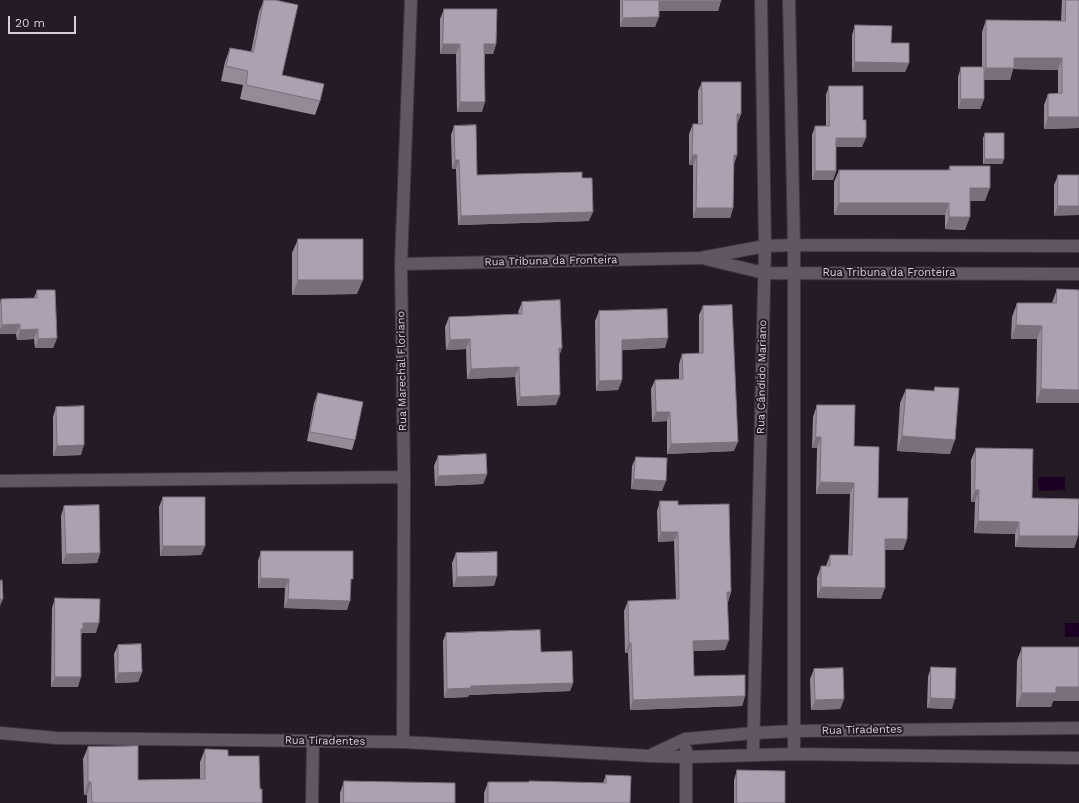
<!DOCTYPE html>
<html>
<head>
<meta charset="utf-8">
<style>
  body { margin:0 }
  #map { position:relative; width:1079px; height:803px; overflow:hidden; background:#251b27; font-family:"Work Sans",sans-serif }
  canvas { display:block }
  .scale { position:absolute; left:8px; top:16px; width:68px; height:18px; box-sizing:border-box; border:2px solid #d5ced7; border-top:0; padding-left:5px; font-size:12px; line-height:14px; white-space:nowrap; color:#d5ced7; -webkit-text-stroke:3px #251b27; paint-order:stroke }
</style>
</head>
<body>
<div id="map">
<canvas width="1079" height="803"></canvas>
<div class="scale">20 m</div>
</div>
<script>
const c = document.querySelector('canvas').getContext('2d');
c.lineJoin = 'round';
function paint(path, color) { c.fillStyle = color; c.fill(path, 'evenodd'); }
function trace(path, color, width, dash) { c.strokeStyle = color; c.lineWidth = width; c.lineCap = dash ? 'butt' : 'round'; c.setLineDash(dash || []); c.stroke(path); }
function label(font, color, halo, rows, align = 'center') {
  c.font = font + ' "Work Sans",sans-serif'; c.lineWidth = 4; c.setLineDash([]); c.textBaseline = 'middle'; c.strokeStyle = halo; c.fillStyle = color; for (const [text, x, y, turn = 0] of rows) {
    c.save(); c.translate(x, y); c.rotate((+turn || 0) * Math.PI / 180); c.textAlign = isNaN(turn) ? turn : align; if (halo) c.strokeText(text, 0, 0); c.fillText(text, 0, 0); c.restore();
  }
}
const water = new Path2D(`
  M1038,477H1065V490L1039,491Z
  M1065,623H1079V637H1065Z`);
const lane = new Path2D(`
  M312,803L313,741`);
const street = new Path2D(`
  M789,0L794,245V754
  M706,259L764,273L1079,274
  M401,264L701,258L765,246L794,245L1079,246
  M0,481L404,477
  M0,733L57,738L403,742L650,756L686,757L794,754L1079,758
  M403,742L404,477L401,264L411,0
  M653,754L685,739L754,733L795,731L1079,728
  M753,755L765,246L761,0
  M686,803V750`);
const wall = new Path2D(`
  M264,0H275L282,75L320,101L315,115L240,99L243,85L221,81L225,62L230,48L251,52L259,12Z
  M620,0H721L718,11H659L655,27H620Z
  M1062,0H1079V128L1044,129V105L1048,94L1058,93V70L1013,69L1010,80H984V99L980,109H958V77L961,67H982V32L986,20L1061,21Z
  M444,9L496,44L493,54H485L482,112H457L456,54H440V19Z
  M855,25L891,43L909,63L905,72H852V35Z
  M702,82L741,114L737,124V155L734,164L733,208L730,218H693V165H689V134L693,124H698V91Z
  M829,86L862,147H836V171L833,180H812V135L815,126H826V95Z
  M454,126L477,175L582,178L589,221L458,225L456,169H452L451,135Z
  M985,133L1004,159L1002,164H983V138Z
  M950,166L985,201H970L965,230L945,229V215H834V182L839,170H948Z
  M1058,175H1079L1054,216V185Z
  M298,239L357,294L292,295V253Z
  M1057,289L1079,290V403H1036L1037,339H1011L1012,317L1017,303H1052Z
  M37,290L57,338L53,348H35L34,339L17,340L16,334H0V303L1,299L34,298Z
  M522,302L562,348L559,356L556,405L517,406L515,377L467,379L466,349L446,350L445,327L449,317L519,314L518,312Z
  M703,306L734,451L667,454V421L652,422L651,389L655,380L679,379V364L682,354H699V315Z
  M599,311L665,348L622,350V380L618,390L596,391L595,321Z
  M935,387L950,454L897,451L900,403L906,389L933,391Z
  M318,393L355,440L352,450L307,441L314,403Z
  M817,405L854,446L878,498L907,539L903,550H885L881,599L817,598V578L821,566H826L830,555H848L850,494H816L817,448H812L813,417Z
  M56,407L81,455L53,456V417Z
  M976,448L1032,498L1078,536L1074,548L1015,547V534L974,533L975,502H971V460Z
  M438,456L487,474L483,484L435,486L434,466Z
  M636,457L662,491L631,489L632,466Z
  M163,497L205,546L201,555L160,556L159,507Z
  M660,501L678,505L731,592L728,602L725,650L693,651L694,676L745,696L742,706L630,710L628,653H625L624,611L628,601L676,600L674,541L658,542L657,511Z
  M64,506L100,553L97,563L62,564L61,516Z
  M261,551L351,584L347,610L284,608L285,588H258V561Z
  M456,553L494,586L453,587L452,563Z
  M55,598L96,633H82L81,634L78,687H51L52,608Z
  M446,633L541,652L573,683L570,691L469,695L468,697L444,698L443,641Z
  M118,645L142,672L138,682L115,683L114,654Z
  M1022,647H1079V701H1053L1051,707H1016L1017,661Z
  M931,667L952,709L927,708L928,677Z
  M814,669L844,699L840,709L811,710L810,679Z
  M88,747L138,780L200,779V762L205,749L228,756L260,789L262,803H87V795H84L83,759Z
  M737,770L785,803H734V780Z
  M606,775L630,803H484V793L488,782L603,783Z
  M344,781L455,803H340V793Z`);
const shadedWall = new Path2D(`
  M659,1H721L718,11H655Z
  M659,17L655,27H620L623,18Z
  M443,44H460L456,54H440Z
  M484,44H496L493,54H481Z
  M1014,58H1062L1058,70L1013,69L1010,80H981L986,68Z
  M855,62L909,63L905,72H852Z
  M961,99H984L980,109H958Z
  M460,102H485L482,112H457Z
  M737,114H741L737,124H733Z
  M1048,117H1079V128L1044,129Z
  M836,138H866L862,147H833Z
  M692,155H697L693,165H689Z
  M734,155H737L733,165Z
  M985,159H1004L1002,164H983Z
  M455,160H459L456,169H452Z
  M815,171H836L833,180H812Z
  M970,188H990L985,201H965Z
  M839,203H949L945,215H834Z
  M1058,206H1079V215L1054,216Z
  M696,208H733L730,218H693Z
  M593,212L589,221L458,225L461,216Z
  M949,217H970L965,230L945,229Z
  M298,280H363L357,294L292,295Z
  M20,324L16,334H0V330L2,325Z
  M1016,325L1042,326L1037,339H1011Z
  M38,329L34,339L17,340L20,330Z
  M57,338L53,348H35L38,339Z
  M668,338L665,348L618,350L622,340Z
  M470,339L466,349L446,350L450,340Z
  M559,348H562L558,358Z
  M519,367L515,377L467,379L471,369Z
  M622,380L618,390L596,391L599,381Z
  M1041,389L1079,390V403H1036Z
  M560,395L556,405L517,406L520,397Z
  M656,412H670L667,421L652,422Z
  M902,436L955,440L950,454L897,451Z
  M816,437H821L817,448H812Z
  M738,442L734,451L667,454L671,444Z
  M84,445L81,455L53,456L57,446Z
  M487,474L483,484L435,486L438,476Z
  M634,479L666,481L662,491L631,489Z
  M820,482L854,483L850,494H816Z
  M975,490H979L975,502H971Z
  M978,521L1019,522L1015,534L974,533Z
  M661,532H678L674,541L658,542Z
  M1019,536H1078L1074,548L1015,547Z
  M885,539H907L903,550H881Z
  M163,546H205L201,555L160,556Z
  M100,553L97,563L62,564L66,554Z
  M497,576L494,586L453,587L457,577Z
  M261,578L289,579L285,588H258Z
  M821,587L885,588L881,599L817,598Z
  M727,592H731L728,602H724Z
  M0,599H3L0,606Z
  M288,599L350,601L347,610L284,608Z
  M83,623H99L96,633H82L79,639H78Z
  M729,640L725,650L690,651L693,641Z
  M629,643H631L628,653H625Z
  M142,672L138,682L115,683L118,673Z
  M55,677H81L78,687H51Z
  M573,683L570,691L469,695L468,697L444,698L447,689L471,686Z
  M1056,687H1079V701H1053L1051,707H1016L1022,693Z
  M745,696L742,706L630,710L633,700Z
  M931,698L955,699L952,709L927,708Z
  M844,699L840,709L811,710L815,700Z
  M88,782H91L87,795H84Z`);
const building = new Path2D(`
  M264,0H275L298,5L282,75L324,84L320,101L246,85L248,71L226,66L230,48L253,52Z
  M623,0H721V1H659V17L623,18Z
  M1066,0H1079V117H1048V94L1062,93V58H1014V68H986V20L1065,21Z
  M444,9H497L496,44H484L485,102H460V44H443Z
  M855,25L892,26L891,43H909V63L855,62Z
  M961,67H984V99H961Z
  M702,82H741V114H737V155H734L733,208H696L697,155H692L693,124H702Z
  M829,86H863V120H866V138H836V171H815V126H829Z
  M476,125L477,175L582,172V178H592L593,212L461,216L459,160H455L454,126Z
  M985,133H1004V159H985Z
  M950,166H990V188H970V217H949V203H839V170H950Z
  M1058,175H1079V206H1058Z
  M298,239H363V280H298Z
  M1057,289L1079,290V390L1041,389L1042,326L1016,325L1017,303H1056Z
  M37,290H55L57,338L38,339V329L20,330V324L2,325L1,299L37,298Z
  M560,300L562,348H559L560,395L520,397L519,367L471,369L470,339L450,340L449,317L522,314V302Z
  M732,305L738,442L671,444L670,412H656L655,380L683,379L682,354L703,353V306Z
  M667,309L668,338L622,340V380L599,381V311Z
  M935,387L959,388L955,440L902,436L906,389L934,391Z
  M318,393L363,402L355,440L310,432Z
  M817,405H855L854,446L879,447L878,498H908L907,539H885V588L821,587V566H830V555H852L854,483L820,482L821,437H816Z
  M84,406V445L57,446L56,407Z
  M976,448L1033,449L1032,498L1079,499L1078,536H1019V522L978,521L979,490H975Z
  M486,454L487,474L438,476V456Z
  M636,457L667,458L666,481L634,479Z
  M163,497H205V546H163Z
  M660,501H678V505L729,504L731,592H727L729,640L693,641L694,676L745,675V696L633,700L631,643H629L628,601L679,599L678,532H661Z
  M99,505L100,553L66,554L64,506Z
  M261,551H353V579H351L350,601L288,599L289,579L261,578Z
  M497,552V576L457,577L456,553Z
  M2,580L3,599H0V581Z
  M55,598L100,599L99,623H83V629H81V677H55Z
  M540,630L541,652L572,651L573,683L471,686V688L447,689L446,633Z
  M141,644L142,672L118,673V645Z
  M1022,647H1079V687H1056V693H1022Z
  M931,667L956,668L955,699L931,698Z
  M843,668L844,699L815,700L814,669Z
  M138,746V780L205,779V749L228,750V756H259L260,789H262V803H92L91,782H88V747Z
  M737,770L785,771V803H737Z
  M606,775L631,776L630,803H488V782H529V781L606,783Z
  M344,781L455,783V803H344Z`);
const streetNames = [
  ["Rua Tribuna da Fronteira",551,261,-1],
  ["Rua Tribuna da Fronteira",889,273],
  ["Rua Marechal Floriano",402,371,-91],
  ["Rua Cândido Mariano",762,377,-89],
  ["Rua Tiradentes",862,730,-1],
  ["Rua Tiradentes",325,741,1]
];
paint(water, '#1c0023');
trace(lane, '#3e3640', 14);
trace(street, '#3e3640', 14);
trace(lane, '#625665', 12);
trace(street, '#625665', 12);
paint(wall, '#958a98');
paint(shadedWall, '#79707c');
paint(building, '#ada0b1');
trace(building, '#79707c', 1);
label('11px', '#d5ced7', '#251b27', streetNames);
</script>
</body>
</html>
